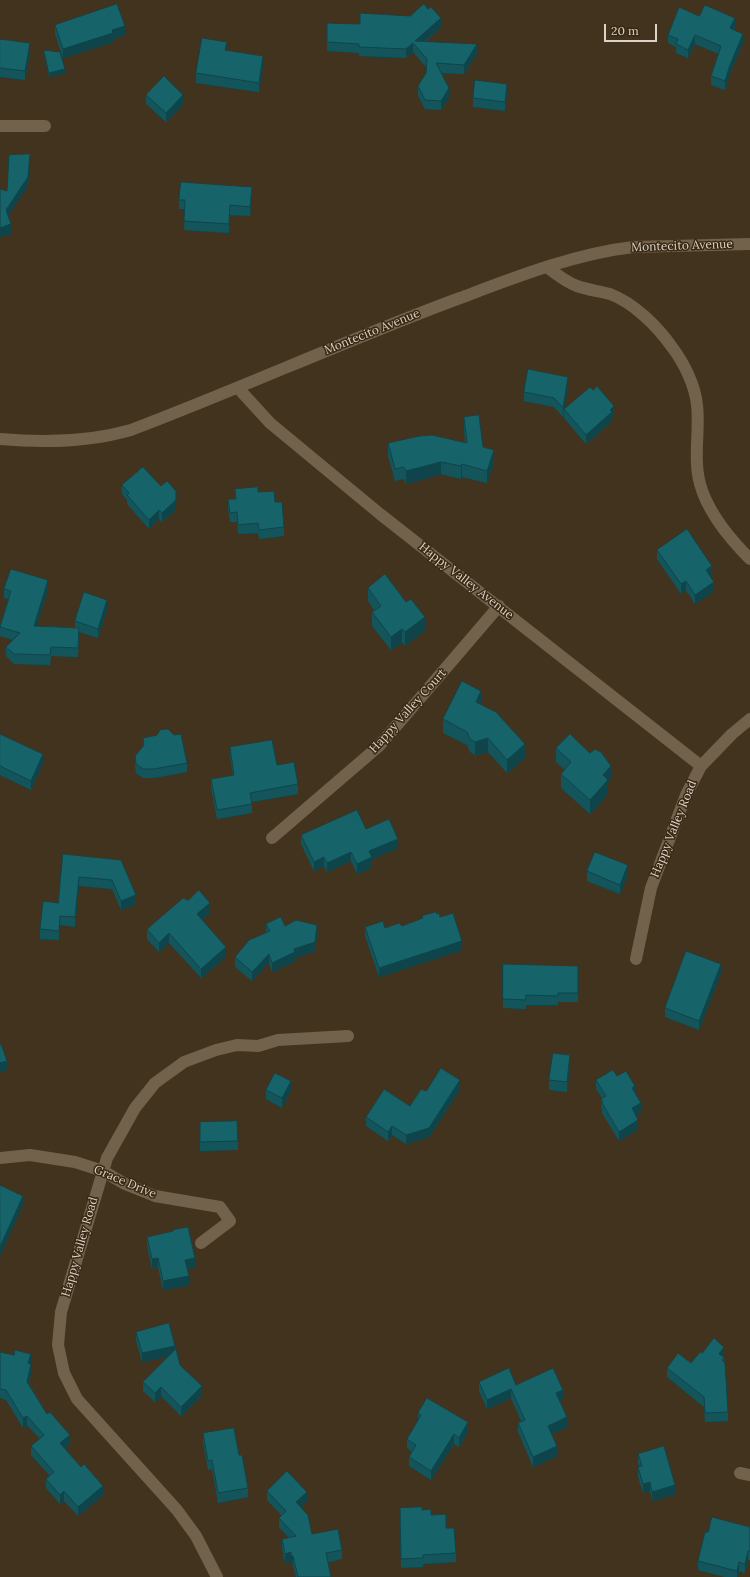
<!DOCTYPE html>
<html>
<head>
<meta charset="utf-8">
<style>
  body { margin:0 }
  #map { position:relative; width:750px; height:1577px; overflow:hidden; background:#42331e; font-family:Lora,serif }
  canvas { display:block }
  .scale { position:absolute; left:604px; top:24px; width:53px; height:18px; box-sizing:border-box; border:2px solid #dcd2c6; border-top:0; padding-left:5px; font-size:12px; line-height:14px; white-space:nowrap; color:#dcd2c6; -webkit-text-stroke:3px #382914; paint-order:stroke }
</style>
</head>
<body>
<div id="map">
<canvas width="750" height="1577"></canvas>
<div class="scale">20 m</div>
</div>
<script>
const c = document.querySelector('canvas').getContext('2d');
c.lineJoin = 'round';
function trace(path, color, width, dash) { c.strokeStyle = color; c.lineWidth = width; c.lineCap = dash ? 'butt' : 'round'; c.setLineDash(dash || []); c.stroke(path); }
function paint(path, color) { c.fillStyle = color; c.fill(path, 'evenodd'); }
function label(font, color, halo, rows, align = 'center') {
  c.font = font + ' Lora,serif'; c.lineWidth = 3; c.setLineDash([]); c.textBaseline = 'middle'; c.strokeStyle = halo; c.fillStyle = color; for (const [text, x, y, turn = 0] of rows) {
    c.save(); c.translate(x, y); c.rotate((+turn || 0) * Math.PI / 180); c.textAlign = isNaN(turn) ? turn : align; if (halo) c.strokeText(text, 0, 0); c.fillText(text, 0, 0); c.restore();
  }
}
const minor = new Path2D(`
  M0,126H45
  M547,267C556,274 566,282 577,286C588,290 599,291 610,294C634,303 657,326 672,347C684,363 695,385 697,405C700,431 693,458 700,484C708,513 729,538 750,559
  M238,388L270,423L380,514L701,766
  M0,439C43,443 89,442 131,430C242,388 349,339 460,298C516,277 574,254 633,247L750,244
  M272,838L379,746L499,606
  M636,959L651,888L686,795L701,766L732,734L750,719
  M0,1158L30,1155L75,1162L103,1171L125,1184L155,1196L220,1207L230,1221L201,1243
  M740,1473L750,1475
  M217,1577L196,1536L177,1510L77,1399L64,1373L58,1345L61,1312L107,1158L135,1108L155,1083L184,1062L216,1050L237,1045L258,1046L278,1040L348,1036`);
const wall = new Path2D(`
  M699,16L735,27L734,30L743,43L730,73L725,90L711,85V76L719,54L695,44L688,58L676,53V47L668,43V35Z
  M55,25L125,35L113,39V42L63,58L55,34Z
  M441,27L425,42L477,53L464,74L441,73L449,97L441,110L425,109L418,96V86L426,73L427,68L413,52L406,58L359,56V53L327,51V42Z
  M0,39L30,52L25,80L0,77Z
  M44,50L65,73L49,77L44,54Z
  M263,65L259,92L196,83V73Z
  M507,93L505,111L473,107V98Z
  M146,95L183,104L166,122L146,104Z
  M252,196L250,216L230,215L229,233L184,230L185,209H179V200Z
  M568,386L564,409L614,415L612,417V421L586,444L564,418V413L563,417L554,407L524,401V392Z
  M464,417L483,447L494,462L487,483L462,477L461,479L441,474L406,484L404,479L395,481L388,456V443H465L464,430Z
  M122,485L161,486L176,500V510L162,522L159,519L149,529L127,504V500L122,494Z
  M235,489L258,492L275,502L284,527V536L259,539L258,533L238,534L237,522H230L228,509V499H235Z
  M657,550L712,575L710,576L714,591L695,604L686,590L681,594L657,559Z
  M368,588L406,602L425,630L405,646L402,642L391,650L372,626V612L374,610L368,601Z
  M4,589H48L36,626L75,627V621L107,609L98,638L79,632L78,657L51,656L50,665L14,664L6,656V647L13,640L0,636V625L8,599L4,598Z
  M481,704L525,758L507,773L488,752L475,755L470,752L467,745L443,733V719Z
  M0,734L43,763L31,790L0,775Z
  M174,735L187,763V772L154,778H143L136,773L135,765V756L143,746V738Z
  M230,747L277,765L298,784V794L252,802V813L217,819L211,788V779L233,775L230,757Z
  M556,748L611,779L608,782V794L590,814L561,788V774L565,770L556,762Z
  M366,829L398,848L372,859V867L357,874L351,861L327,872L324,866L314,871L301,844V835Z
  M63,854L121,860L136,904L121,910L112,889L79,886L75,927L60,925L59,940L40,939V929L58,903Z
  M587,871L628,874L620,894L587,881Z
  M210,913L202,920L226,957L201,978L169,943L159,952L147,939V929Z
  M437,914L440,917L462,950L379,977L365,936V927L385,928L402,926L422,918V916Z
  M266,924L285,926L317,934L315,951L295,958V961L272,972L269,963L252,981L235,967V957L266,933Z
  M503,964L578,966V1002H558V1005H526V1009L503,1008Z
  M721,973L699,1030L665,1017V1008Z
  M570,1064L567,1092L549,1090V1080Z
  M617,1076L635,1094L641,1112L636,1115L638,1129L619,1141L602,1113V1109L601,1108V1099L602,1098L596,1089V1080Z
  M460,1089L429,1137L406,1144L392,1135L388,1141L366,1126V1117L410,1106L426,1091Z
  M266,1090H291L282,1108L266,1099Z
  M200,1122L238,1141V1150L200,1151Z
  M173,1230L195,1267L187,1269L189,1285L163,1290L158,1267L152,1269L147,1246V1237L173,1231Z
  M136,1332L175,1349L180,1365L202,1395L181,1416L161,1396L155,1402L143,1391V1382L168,1356L142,1362L136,1341Z
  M0,1352L30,1363L31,1373L29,1384L47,1414L70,1444L65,1449L103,1495L78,1516L64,1501L60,1504L46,1488V1479L50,1476L31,1455V1446L40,1439L27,1425L23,1428L6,1400L0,1398Z
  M702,1353L724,1356V1357L728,1412V1421L705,1422L704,1407L667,1377V1368L691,1363Z
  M479,1382L516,1385L563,1399L559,1401L567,1427L551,1434L557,1456L533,1467L518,1432V1423L521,1421L511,1398L487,1409L479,1391Z
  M418,1413L468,1432L459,1447L454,1444L431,1480L409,1466V1457L412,1452L407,1448V1439L418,1421Z
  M203,1433L239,1455L248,1488V1497L218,1503L212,1469L208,1470L203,1442Z
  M638,1454L675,1494L652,1501L650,1491L643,1493L638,1477V1467H640L638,1463Z
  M267,1491L307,1501L300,1507L312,1534L342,1550V1559L328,1562L331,1577H296L293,1565H291V1562L285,1563L282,1549V1539L289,1538L279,1527V1518L281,1515L267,1500Z
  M422,1510L431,1515L446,1528L456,1553V1562L423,1564V1567L401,1568L400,1517Z
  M750,1527V1560H748L745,1573L739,1571L738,1577H725L698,1570V1561L708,1532Z`);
const shadedWall = new Path2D(`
  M441,18V27L417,48L415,41Z
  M735,18V27L730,37V28Z
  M125,26V35L113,39V42L63,58V49Z
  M743,34V43L730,73L725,90V81L730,65Z
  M695,35V44L688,58V50Z
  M30,43V52L25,80V71Z
  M413,43V52L406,58V49Z
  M477,44V53L464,74V65Z
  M263,56V65L259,92V83Z
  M65,69V73L49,77V73Z
  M507,84V93L505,111V102Z
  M449,88V97L441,110V101Z
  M183,95V104L166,122V113Z
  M30,154V163L28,186L6,219V210Z
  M252,187V196L250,216V207Z
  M230,205V215L229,233V224Z
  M11,224V234L0,237V228Z
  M568,377V386L564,410V409L563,417V408Z
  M614,406V415L612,417V421L586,444V435Z
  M494,450V462L487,483V471Z
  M441,462V474L406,484V471Z
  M462,464V477L461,479V466Z
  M176,491V510L162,522V513Z
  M159,510V519L149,529V520Z
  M712,566V575L706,579V570Z
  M48,580V589L34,635V626Z
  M686,581V590L681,594V584Z
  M714,582V591L695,604V595Z
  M107,600V609L98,638V629Z
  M425,617V630L405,646V632Z
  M402,629V642L391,650V637Z
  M481,691V704L476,702Z
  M488,738V752L475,755V742Z
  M525,744V758L507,773V760Z
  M43,754V763L31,790V781Z
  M611,766V779L608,782V794L590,814V800L603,775Z
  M398,839V848L372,859V867L357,874V864L369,851Z
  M351,852V861L327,872V863Z
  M324,857V866L314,871V862Z
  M628,865V874L620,894V885Z
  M79,877V886L75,927V917Z
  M136,895V904L121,910V901Z
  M210,903V913L197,924V914Z
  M60,916V925L59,940V931Z
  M317,925V934L315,951L295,958V961L272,972V963L294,949Z
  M169,933V943L159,952V943Z
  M462,941V950L379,977V968Z
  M226,947V957L201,978V969Z
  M269,954V963L252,981V972Z
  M721,964V973L699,1030V1021Z
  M570,1055V1064L567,1092V1082Z
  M7,1061V1070L0,1072V1063Z
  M460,1080V1089L429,1137L406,1144V1135Z
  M291,1081V1090L282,1108V1098Z
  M635,1086V1095L632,1088Z
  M641,1103V1112L632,1118V1108Z
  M638,1120V1129L619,1141V1132Z
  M392,1126V1135L388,1141V1132Z
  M23,1196V1205L0,1256V1247Z
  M158,1258V1267L152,1269V1259Z
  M195,1258V1267L185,1269V1260Z
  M189,1276V1285L163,1290V1281Z
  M175,1346V1355L142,1362V1353Z
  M724,1347V1356L719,1363V1354Z
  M31,1354V1363H28Z
  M31,1364V1373L27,1391V1382Z
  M202,1386V1395L181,1416V1407Z
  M161,1387V1396L155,1402V1393Z
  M511,1389V1398L487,1409V1400Z
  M563,1390V1399L556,1403V1393Z
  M27,1416V1425L23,1428V1418Z
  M567,1417V1427L548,1435V1426Z
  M468,1422V1432L459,1447V1438Z
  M454,1434V1444L431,1480V1471Z
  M70,1435V1444L60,1453V1443Z
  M557,1446V1456L533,1467V1457Z
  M650,1482V1491L643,1493V1484Z
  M675,1485V1494L652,1501V1492Z
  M103,1486V1495L78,1516V1507Z
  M64,1491V1501L60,1504V1495Z
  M307,1492V1501L296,1512V1502Z
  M748,1551V1560L745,1573V1564Z
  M291,1552V1562L285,1563V1554Z
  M291,1556H293V1565H291Z
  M739,1562V1571L738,1577H737V1571Z`);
const building = new Path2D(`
  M117,4L125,26L112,30L113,33L63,49L55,25Z
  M424,4L428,9L431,7L441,18L415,41L477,44L464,65L436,63L449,88L441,101L425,100L418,86L426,73L427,59L413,43L406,49L359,47V44L327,42V23L360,24V13L410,16Z
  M705,5L735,18L730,28L743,34L730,65L725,81L711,76L721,46L695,35L688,50L676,44L678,39L668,35L679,7L699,16Z
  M202,38L227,42L225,50L263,56L259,83L196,73Z
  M0,39L30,43L25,71L0,68Z
  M44,50L60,52L65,69L49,73Z
  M164,76L183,95L166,113L146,95Z
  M475,80L507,84L505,102L473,98Z
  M30,154L28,177L6,210L11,224L0,228V189L7,191L9,155Z
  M181,182L252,187L250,207L230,205L229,224L184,221L185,200H179Z
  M528,369L568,377L563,408L554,398L524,392Z
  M597,386L614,406L610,410L612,412L586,435L564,409L590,387L593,390Z
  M479,415L483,447L494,450L487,471L462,464L461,466L441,462L406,471L404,467L395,469L388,443L419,436L432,435L467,443L464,417Z
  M143,467L161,486L167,481L176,491V500L162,513L159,510L149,520L127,495L129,493L122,485Z
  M258,487V492L274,491L275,502H282L284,527L259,530L258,523L238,525L237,512L230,513L228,499H236L235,489Z
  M687,529L712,566L706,570L714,582L695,595L686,581L681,584L657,550Z
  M11,569L48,580L34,626L79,628L78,648L51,647L50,655L14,654L6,647L20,633L0,627L11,591L4,589Z
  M385,574L406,602L411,599L425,617L405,632L402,629L391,637L372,612L381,606L368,588Z
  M84,592L107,600L98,629L75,621Z
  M462,681L481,691L476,702L496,712L525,744L507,760L488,738L475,742L470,739L467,732L443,719Z
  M168,729L174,735L181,734L187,763L154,769H143L136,764L135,756L144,745L143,738L157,735L160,730Z
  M0,734L43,754L31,781L0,766Z
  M570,734L590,753L595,749L601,752L611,766L603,775L608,780L590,800L561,774L571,762L556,748Z
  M272,740L277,765L294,762L298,784L250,793L252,804L217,810L211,779L234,775L230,747Z
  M357,810L366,829L389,819L398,839L369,851L372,857L357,864L351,852L327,863L324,857L314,862L301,835Z
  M595,852L628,865L620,885L587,871Z
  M63,854L121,860L136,895L121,901L112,880L79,877L75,917L60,916L59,931L40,929L43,901L58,903Z
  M199,890L210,903L197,914L226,947L201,969L169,933L159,943L147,929L183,898L188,900Z
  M436,912L437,914L439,913L440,917L453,913L462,941L379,968L365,927L383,921L385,928L399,923L402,926L423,918L422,916Z
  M281,917L285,926L296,920L317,925L315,942L294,949L295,952L272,963L269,954L252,972L235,957L249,940L270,931L266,924Z
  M686,951L721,964L699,1021L665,1008Z
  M503,964L578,966V993H558V996L526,995V1000L503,999Z
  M0,1044H1L7,1061L0,1063Z
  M553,1053L570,1055L567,1082L549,1080Z
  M441,1068L460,1080L429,1128L406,1135L392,1126L388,1132L366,1117L384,1089L410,1106L421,1089L426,1091Z
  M613,1070L617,1076L626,1071L635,1086L632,1088L641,1103L632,1108L638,1120L619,1132L602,1103H603L601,1099L606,1096L596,1080Z
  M275,1073L291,1081L282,1098L266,1090Z
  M237,1121L238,1141L200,1142V1122Z
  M0,1185L23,1196L0,1247Z
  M188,1227L195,1258L185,1260L189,1276L163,1281L158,1258L152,1259L147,1237L173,1231V1230Z
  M169,1323L175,1346L142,1353L136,1332Z
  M714,1338L724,1347L719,1354L724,1357L722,1360L725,1363L728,1412L705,1413L704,1397L667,1368L678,1353L691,1363L700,1352L702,1353Z
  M176,1349L180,1365L202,1386L181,1407L161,1387L155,1393L143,1382Z
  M15,1350L31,1354L28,1363L31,1364L27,1382L47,1414L50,1412L70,1435L60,1443L81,1467L84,1464L103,1486L78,1507L64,1491L60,1495L46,1479L54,1472L31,1446L44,1435L27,1416L23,1418L6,1390L0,1389V1352L14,1355Z
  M509,1368L516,1385L553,1368L563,1390L556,1393L567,1417L548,1426L557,1446L533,1457L518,1423L525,1420L511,1389L487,1400L479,1382Z
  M427,1398L468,1422L459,1438L454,1434L431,1471L409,1457L416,1445L407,1439L421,1415L418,1413Z
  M234,1428L239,1455H242L248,1488L218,1493L212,1460L208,1461L203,1433Z
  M664,1446L675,1485L652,1492L650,1482L643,1484L638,1467L642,1466L638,1454Z
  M287,1471L307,1492L296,1502L308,1515L312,1534L338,1529L342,1550L326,1553L331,1577H298L293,1556H291V1552L285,1554L282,1539L296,1536L279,1518L286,1511L267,1491Z
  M422,1507V1510L431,1509V1515L446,1514V1528H454L456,1553L423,1555V1558L401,1559L400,1508Z
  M712,1517L750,1527V1551H748L745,1564L739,1562L737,1571L698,1561L705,1532H708Z`);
const streetNames = [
  ["Montecito Avenue",682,246,-2],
  ["Montecito Avenue",372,332,-22],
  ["Happy Valley Avenue",466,581,38],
  ["Happy Valley Court",408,711,-48],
  ["Happy Valley Road",674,829,-68],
  ["Grace Drive",125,1182,23],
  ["Happy Valley Road",80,1247,-74]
];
trace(minor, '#73624b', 12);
paint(wall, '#13555a');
paint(shadedWall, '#0f454a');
paint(building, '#166369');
trace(building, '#0f454a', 1);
label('12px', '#dcd2c6', '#382914', streetNames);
</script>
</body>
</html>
